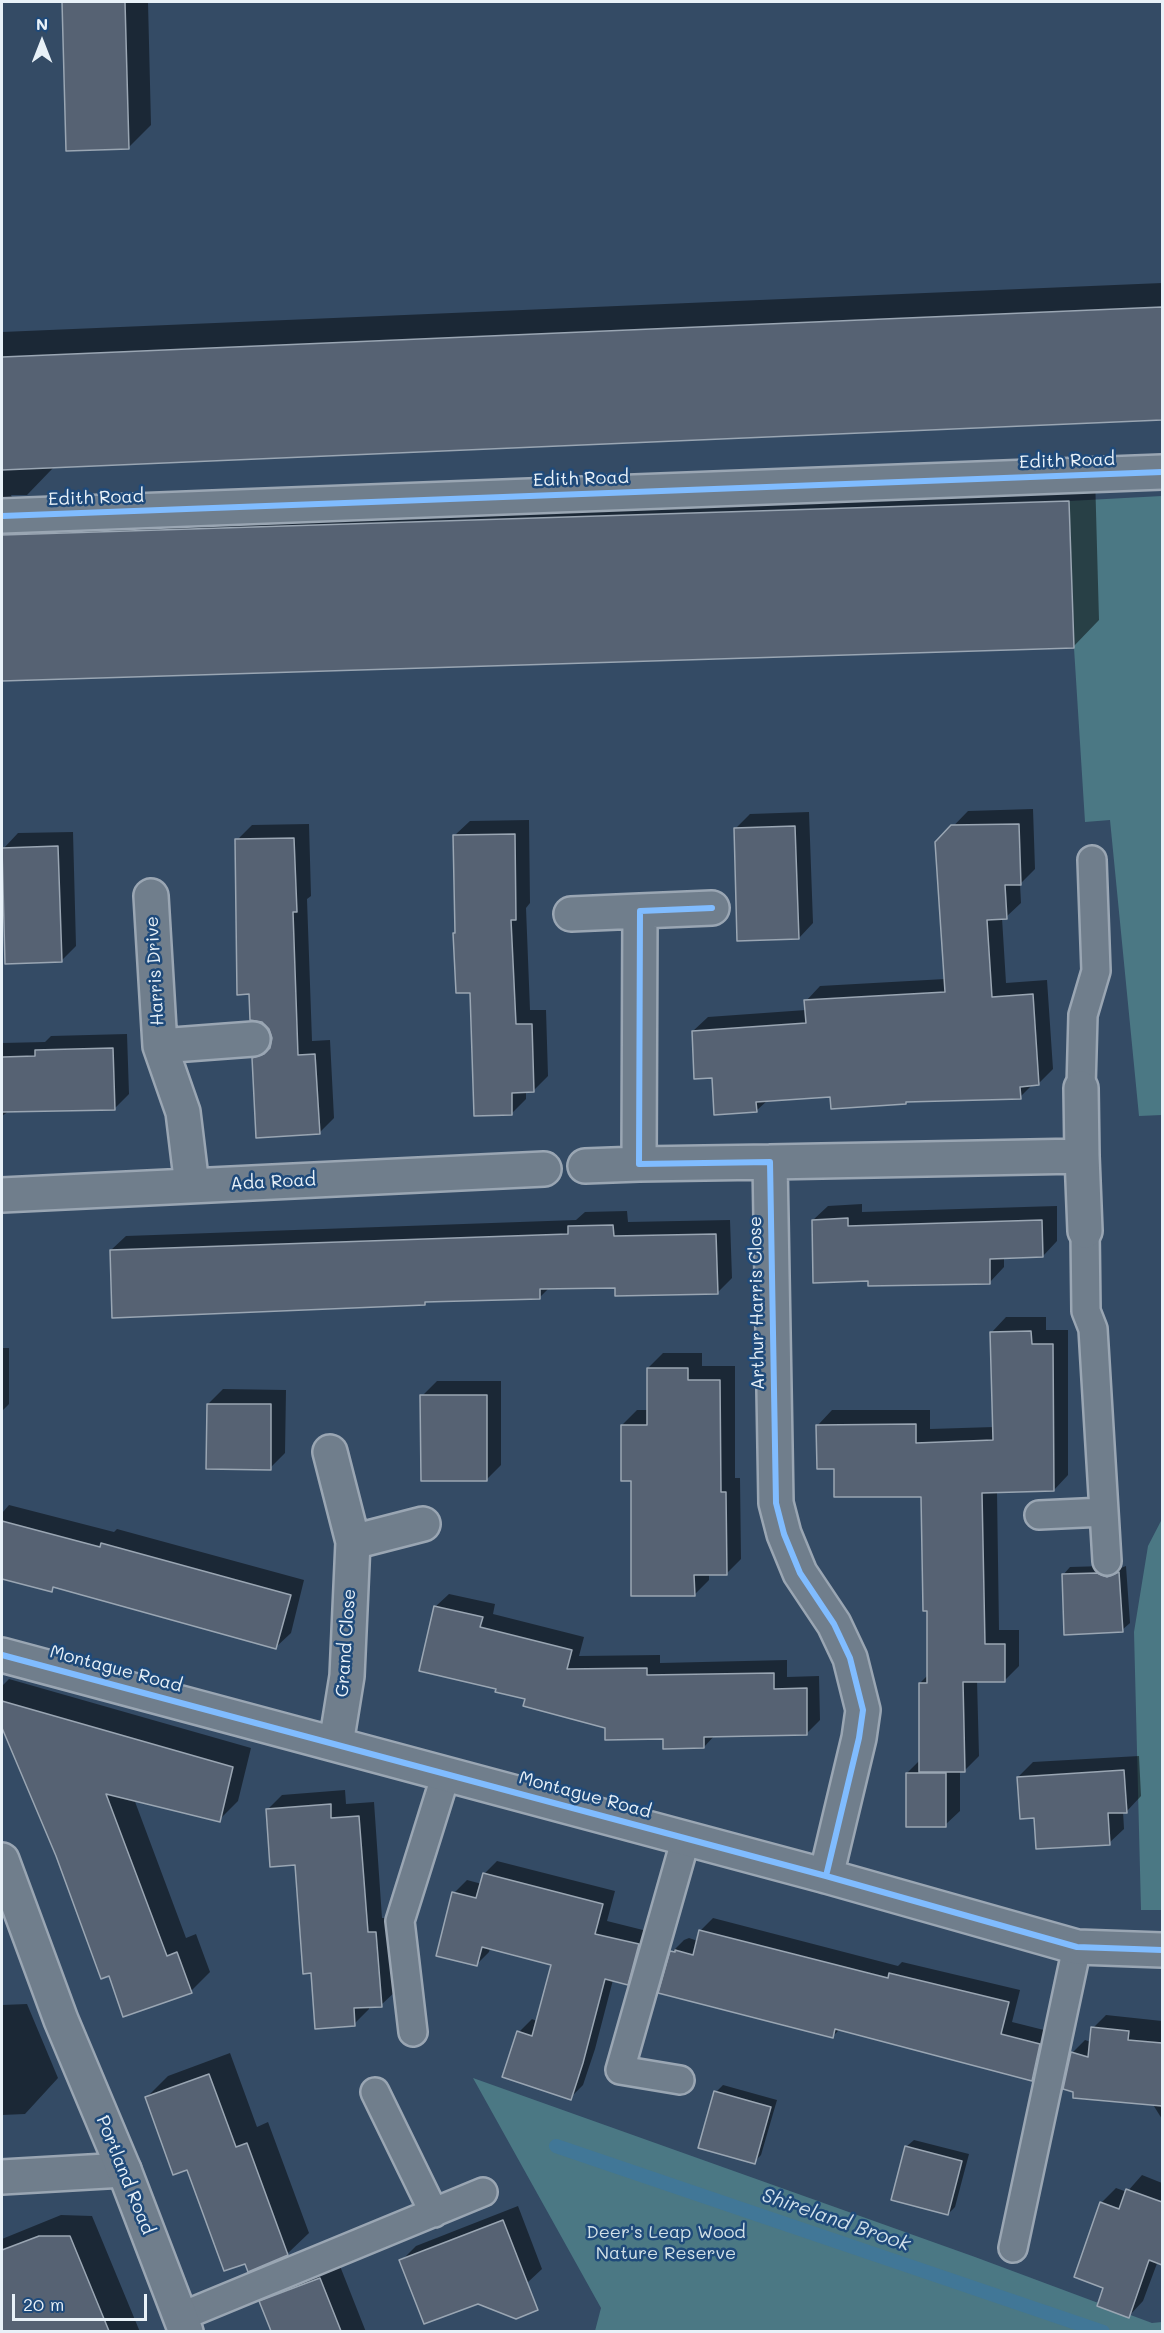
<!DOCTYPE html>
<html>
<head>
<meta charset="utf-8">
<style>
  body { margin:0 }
  #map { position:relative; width:1164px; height:2333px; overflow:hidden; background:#344b65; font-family:Mali,sans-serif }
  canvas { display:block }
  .frame { position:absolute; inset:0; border:3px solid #e8f1f8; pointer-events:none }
  .north { position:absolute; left:12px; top:12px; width:60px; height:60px; -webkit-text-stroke:4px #1f4a7a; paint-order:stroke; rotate:0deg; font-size:16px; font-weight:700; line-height:24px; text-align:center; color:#e8f1f8 }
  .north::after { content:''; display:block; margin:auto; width:21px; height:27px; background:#e8f1f8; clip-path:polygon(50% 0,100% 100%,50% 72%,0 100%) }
  .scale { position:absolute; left:12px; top:2294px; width:135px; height:27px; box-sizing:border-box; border:3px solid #e8f1f8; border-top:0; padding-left:8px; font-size:18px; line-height:21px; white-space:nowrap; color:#e8f1f8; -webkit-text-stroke:4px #1f4a7a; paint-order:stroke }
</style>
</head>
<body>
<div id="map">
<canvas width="1164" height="2333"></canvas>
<div class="frame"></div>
<div class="north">N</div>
<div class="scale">20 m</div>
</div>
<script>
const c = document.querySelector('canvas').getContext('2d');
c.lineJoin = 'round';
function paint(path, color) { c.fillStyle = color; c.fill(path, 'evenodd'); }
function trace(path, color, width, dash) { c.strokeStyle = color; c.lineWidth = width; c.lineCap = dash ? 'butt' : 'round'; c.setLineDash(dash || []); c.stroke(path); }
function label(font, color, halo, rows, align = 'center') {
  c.font = font + ' Mali,sans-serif'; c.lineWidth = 5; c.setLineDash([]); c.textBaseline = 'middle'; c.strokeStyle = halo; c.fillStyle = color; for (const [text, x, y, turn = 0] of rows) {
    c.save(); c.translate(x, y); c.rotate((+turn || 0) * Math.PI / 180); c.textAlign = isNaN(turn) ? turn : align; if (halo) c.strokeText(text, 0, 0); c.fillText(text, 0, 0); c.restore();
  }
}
const green = new Path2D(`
  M1162,496V1115L1139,1116L1110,820L1085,822L1074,648L1069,501Z
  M1162,1519V1910H1141L1134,1632L1148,1546Z
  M473,2078L975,2257L1152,2323L1162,2322V2331H595L601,2308Z`);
const shadow = new Path2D(`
  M64,2H148L151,125L128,148L67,149Z
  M1162,283V419L53,466V468L27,495H11L13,500L1095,475L1099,620L1073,647L2,659V332Z
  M1033,809L1035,869L1020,884L1021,903L1006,917L1002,918L1006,983L1047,980L1053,1069L1038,1084H1033L1020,1097L908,1101L906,1103L831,1096L768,1100L756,1111L713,1076L693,1031L708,1017L806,1010V1001L820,986L945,979L937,843L968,811Z
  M809,812L813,923L799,938L735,829L750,814Z
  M529,820L530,903L526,908L530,1010H546L548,1076L533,1091H526V1099L511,1114L472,991L457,931L455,835L470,821Z
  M309,824L311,896L307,899L312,1041L330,1040L334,1118L319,1133L253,1058L268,1044L272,1042L273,1038L237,840L252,825Z
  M73,832L76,946L61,961L4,848L18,833Z
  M127,1034L129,1094L114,1109L9,1111L2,1116V1043L45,1042L51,1036Z
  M862,1204V1212L1057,1206V1241L1043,1256L1004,1257V1267L990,1282L870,1280L813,1220L828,1206Z
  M627,1211L628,1222L730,1220L732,1278L717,1293L616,1287L549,1288L539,1298L427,1301L424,1304L111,1250L126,1236L576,1220L585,1212Z
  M1006,1317H1046V1330H1068V1475L1054,1490L997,1492L999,1630H1019V1666L1005,1680H977L979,1756L964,1771H960V1811L945,1825L907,1773L920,1760V1683L928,1675V1609L922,1495L836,1467L818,1425L832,1410H930V1429L994,1427L992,1332Z
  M2,1348H9V1404L2,1411Z
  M663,1353H702V1366H735V1478H740L741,1559L726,1574H709V1580L694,1595L632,1479L622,1425L637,1410H648V1368Z
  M437,1381H501V1465L487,1479L422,1396Z
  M223,1389L286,1390L285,1453L270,1468L208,1404Z
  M9,1505L114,1532L117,1529L304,1580L291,1633L276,1647L55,1586L51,1590L2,1577V1513Z
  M1105,1566L1115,1570L1126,1566L1130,1623L1122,1630L1063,1575L1070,1567Z
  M449,1594L495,1604L493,1614L584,1637L579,1656L660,1655V1663L787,1660V1677L819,1676L820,1720L807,1733L715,1735L704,1747L606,1726L527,1698L435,1607Z
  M9,1679L251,1748L238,1801L219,1820L134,1799L186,1938L196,1934L210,1972L191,1991L110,1974L2,1724V1686Z
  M1139,1756L1141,1796L1127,1811H1123L1124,1829L1109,1843L1035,1816L1018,1777L1033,1762Z
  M345,1790L346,1804L374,1802L382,1918H391L396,1991L381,2005L369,2006V2009L354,2024L313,1971L297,1863L268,1809L282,1795Z
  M497,1861L615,1891L607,1921L651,1932L640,1971L627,1984L613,1980L595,2049L583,2085L570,2098L519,2032L532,2019L537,2021L553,1964L490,1948L489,1952L476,1965L454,1893L467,1880L482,1884L484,1874Z
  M713,1918L898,1966L902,1962L1020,1990L1012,2022L1052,2032L1044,2067L1032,2079L840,2029L832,2037L672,1952L684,1940L689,1938L698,1941L701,1930Z
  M27,2004L58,2078L25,2114L2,2115V2005Z
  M1106,2015L1162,2021V2119L1152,2103L1072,2053L1085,2040L1091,2042L1093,2028Z
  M230,2053L257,2127L268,2122L309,2233L287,2254L147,2097L168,2076Z
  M723,2085L777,2100L761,2155L754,2162L716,2092Z
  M914,2140L969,2154L955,2207L948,2214L906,2147Z
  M1142,2175L1162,2183V2250L1143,2301L1129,2316L1105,2287L1101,2203L1116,2188L1127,2192Z
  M518,2206L542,2269L527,2283L401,2261L416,2246Z
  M61,2215L92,2216L140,2332H2V2239Z
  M338,2261L366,2332H273L261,2302L279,2283Z`);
const stream = new Path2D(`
  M556,2146L1103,2332`);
const building = new Path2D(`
  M62,2H125L129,149L66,151Z
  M1162,307V420L2,470V357Z
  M1069,501L1074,648L2,681V535Z
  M1019,824L1021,885H1005L1007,919L987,920L992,997L1033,994L1039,1085L1020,1087L1021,1099L906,1102V1104L831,1109L830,1097L756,1102L757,1112L714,1115L712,1078L694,1079L692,1031L806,1023L804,1000L945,992L935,842L951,825Z
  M795,826L799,939L737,941L734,828Z
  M515,834L516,920H511L516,1024H532L534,1092L512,1093V1115L474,1116L470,993H456L453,933H455L453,835Z
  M294,838L297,912H293L298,1055L315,1054L320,1134L256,1138L252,1058L264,1054L270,1048L272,1038L269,1029L262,1022L250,1020L249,994L237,995L235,839Z
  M58,846L62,962L5,964L2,848Z
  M113,1048L115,1110L2,1112V1057L35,1056V1050Z
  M848,1218V1226L1042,1220L1043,1257L990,1259V1284L868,1286V1281L813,1283L812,1220Z
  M613,1225L614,1236L716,1234L718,1294L615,1296V1288L540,1289V1299L425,1302V1305L112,1318L110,1250L568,1234V1226Z
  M1031,1331L1032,1344H1053L1054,1491L982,1493L985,1644H1005V1682H963L965,1772H919V1683H927V1611H923L921,1497H834V1469H817L816,1425L916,1424V1443L993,1440L990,1332Z
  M647,1368H688V1380H720L721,1492H726L727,1575H694L695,1596H631V1481H621V1425H647Z
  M420,1395H487V1481H421Z
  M207,1404H271V1470L206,1469Z
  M2,1521L100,1547L101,1543L291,1595L276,1649L53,1587L52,1592L2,1579Z
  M1119,1572L1123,1632L1064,1635L1062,1574L1097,1573L1107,1577Z
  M434,1606L483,1617L480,1627L572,1650L567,1669L647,1668V1675L774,1673V1689L807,1688V1735L704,1737V1748L663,1749V1739L605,1740V1728L523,1706L525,1699L495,1692L496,1689L419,1671Z
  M2,1701L233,1767L220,1822L106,1794L167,1956L177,1952L192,1993L123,2017L109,1976L101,1979L56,1856L2,1728Z
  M1124,1770L1127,1813H1108L1110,1845L1036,1849L1034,1818L1020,1819L1017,1777Z
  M906,1773H946V1827H906Z
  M331,1804V1818L359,1816L368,1932H376L382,2007L354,2008L355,2026L315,2029L311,1973L303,1974L295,1865L270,1867L266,1809Z
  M483,1873L603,1904L595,1934L639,1944L628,1985L605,1979L583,2063L571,2100L502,2077L517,2031L532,2036L551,1965L482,1947L477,1966L436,1956L452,1892L476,1898Z
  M699,1930L888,1978L889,1973L1009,2002L1001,2034L1040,2044L1032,2081L835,2029L833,2038L658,1993L670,1951L675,1952V1950L693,1955Z
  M1091,2027L1129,2031L1128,2040L1162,2043V2106L1073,2098V2092L1063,2089L1071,2052L1088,2057Z
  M209,2074L236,2147L247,2143L288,2255L248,2272L245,2264L224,2271L187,2170L173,2175L145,2097Z
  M714,2091L771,2107L755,2164L698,2148Z
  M905,2146L962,2161L948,2215L891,2200Z
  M1126,2189L1162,2202V2265L1149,2260L1129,2318L1097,2306L1103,2288L1074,2277L1100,2202L1119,2209Z
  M503,2220L538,2310L516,2319L478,2304L424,2324L399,2260Z
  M39,2236H70L109,2331H2V2250Z
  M320,2278L341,2331H271L259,2301Z`);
const service = new Path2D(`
  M1081,1088L1083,1015L1096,971L1092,860
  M1085,1231L1086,1311L1093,1329L1107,1561
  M1039,1515L1104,1512
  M413,2032L400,1921L446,1774
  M680,2080L620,2070L686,1838
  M375,2092L434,2213
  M1013,2248L1077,1947
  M180,2317L483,2192`);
const minor = new Path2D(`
  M2,516L1162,472
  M151,896L160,1046L183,1112L192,1186
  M712,908L640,911L639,1164L770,1162L776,1503L784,1534L800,1573L834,1624L850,1658L863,1710L859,1738L826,1876
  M571,914L640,911
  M160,1046L253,1039
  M1081,1088L1082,1156
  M770,1162L1082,1156L1085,1231
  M585,1166L639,1164
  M2,1195L544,1169
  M330,1452L353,1542L347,1676L336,1744
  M353,1542L423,1524
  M2,1655L826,1876L1077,1947L1162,1950
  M2,2177L124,2170`);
const secondary = new Path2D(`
  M2,1860L61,2020L124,2170L186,2332`);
const cycleway = new Path2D(`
  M2,516L1162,472
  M712,908L640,911L639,1164L770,1162L776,1503L784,1534L800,1573L834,1624L850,1658L863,1710L859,1738L826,1876
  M2,1655L826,1876L1077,1947L1162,1950`);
const streetNames = [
  ["Edith Road",1067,461,-2],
  ["Edith Road",581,479,-2],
  ["Edith Road",96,498,-2],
  ["Harris Drive",155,971,-93],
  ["Ada Road",273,1182,-3],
  ["Arthur Harris Close",757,1303,-91],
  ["Grand Close",346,1643,-86],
  ["Montague Road",116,1669,15],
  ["Montague Road",585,1795,15],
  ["Portland Road",125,2175,68]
];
const parkNames = [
  ["Deer's Leap Wood",666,2232],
  ["Nature Reserve",666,2253]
];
const waterNames = [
  ["Shireland Brook",836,2220,19]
];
paint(green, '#4b7884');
paint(shadow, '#0007');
trace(stream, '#417797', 14);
paint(building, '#566273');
trace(building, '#9aa6b3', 1.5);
trace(service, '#9aa6b3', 32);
trace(minor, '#9aa6b3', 38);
trace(secondary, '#9aa6b3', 38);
trace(service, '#707e8c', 27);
trace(minor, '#707e8c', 33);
trace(secondary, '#707e8c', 33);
trace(cycleway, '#80bcff', 6);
label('18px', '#e8f1f8', '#1f4a7a', streetNames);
label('18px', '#d1e0e7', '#1f4a7a', parkNames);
label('italic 20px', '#cfdfea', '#1f4a7a', waterNames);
</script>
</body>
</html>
